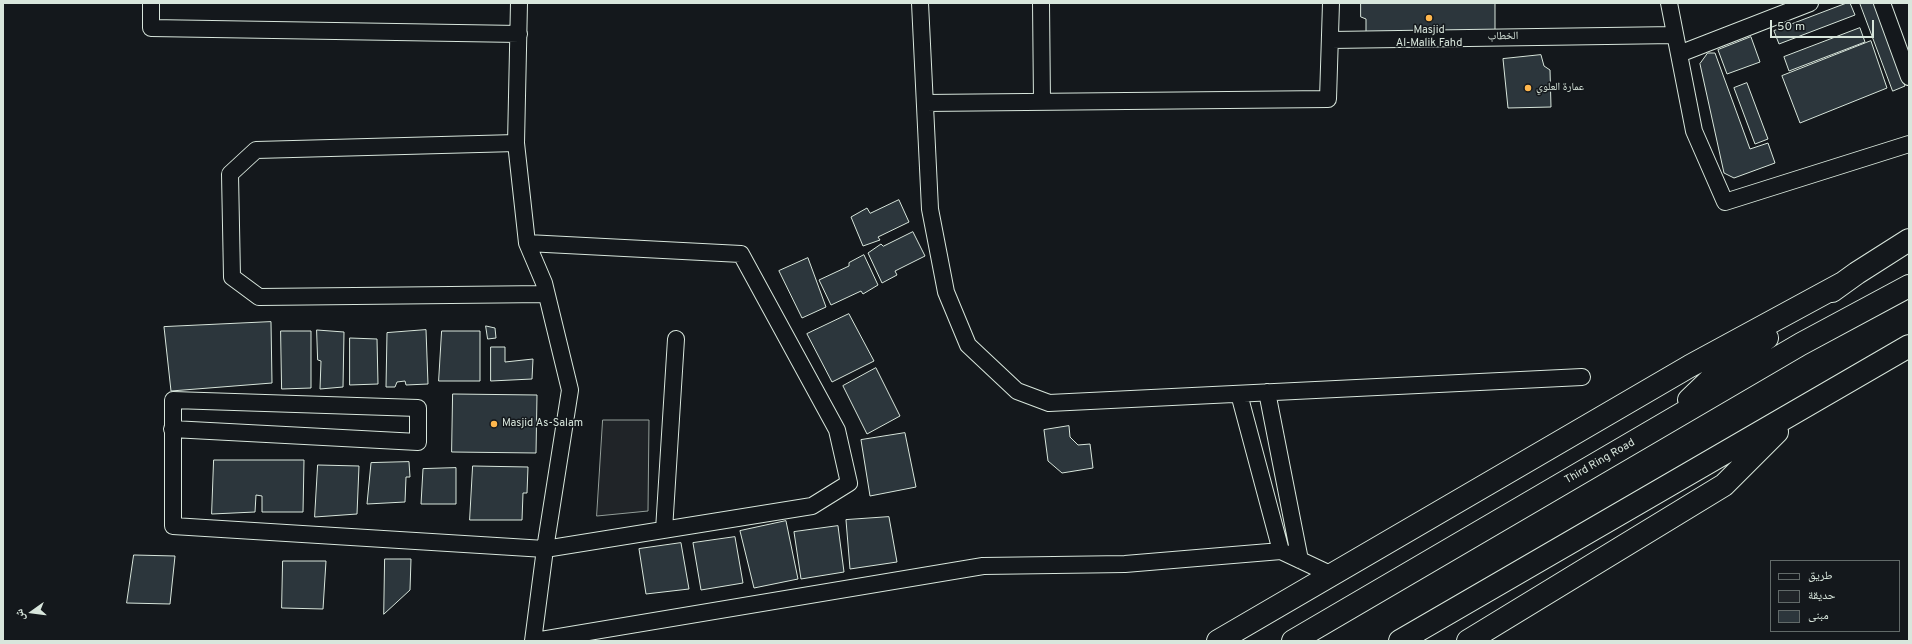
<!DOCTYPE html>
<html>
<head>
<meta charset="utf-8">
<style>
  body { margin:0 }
  #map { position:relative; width:1912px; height:644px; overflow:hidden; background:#14181c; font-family:Overpass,"Noto Naskh Arabic",sans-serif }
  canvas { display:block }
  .frame { position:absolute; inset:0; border:4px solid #d8e6dc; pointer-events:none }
  .legend { position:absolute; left:1770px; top:560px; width:130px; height:72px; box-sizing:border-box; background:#14181c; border:1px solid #626a69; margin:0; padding:5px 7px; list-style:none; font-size:12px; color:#d8e6dc }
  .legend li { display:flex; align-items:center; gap:8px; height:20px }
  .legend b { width:20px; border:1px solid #626a69 }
  .north { position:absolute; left:12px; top:592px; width:40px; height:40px; -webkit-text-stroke:3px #14181c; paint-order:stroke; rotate:256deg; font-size:11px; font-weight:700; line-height:16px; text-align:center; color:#d8e6dc }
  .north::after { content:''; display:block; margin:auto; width:14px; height:18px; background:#d8e6dc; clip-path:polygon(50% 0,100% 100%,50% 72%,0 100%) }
  .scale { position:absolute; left:1770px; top:20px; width:104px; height:18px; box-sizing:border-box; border:2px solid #d8e6dc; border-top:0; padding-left:5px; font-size:12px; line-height:14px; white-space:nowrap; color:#d8e6dc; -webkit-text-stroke:3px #14181c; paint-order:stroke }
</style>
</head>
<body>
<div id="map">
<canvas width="1912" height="644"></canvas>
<div class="frame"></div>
<ul class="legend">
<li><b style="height:5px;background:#14181c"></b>طريق</li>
<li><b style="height:11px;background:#202428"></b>حديقة</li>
<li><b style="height:11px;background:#2c363c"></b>مبنى</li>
</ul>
<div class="north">ش</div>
<div class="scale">50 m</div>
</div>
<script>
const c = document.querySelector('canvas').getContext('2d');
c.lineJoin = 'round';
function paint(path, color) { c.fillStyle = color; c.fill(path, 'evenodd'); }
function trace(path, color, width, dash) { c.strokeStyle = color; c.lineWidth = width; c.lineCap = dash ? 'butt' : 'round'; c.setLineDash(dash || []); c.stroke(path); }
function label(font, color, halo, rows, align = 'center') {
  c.font = font + ' Overpass,"Noto Naskh Arabic",sans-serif'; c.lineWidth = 3; c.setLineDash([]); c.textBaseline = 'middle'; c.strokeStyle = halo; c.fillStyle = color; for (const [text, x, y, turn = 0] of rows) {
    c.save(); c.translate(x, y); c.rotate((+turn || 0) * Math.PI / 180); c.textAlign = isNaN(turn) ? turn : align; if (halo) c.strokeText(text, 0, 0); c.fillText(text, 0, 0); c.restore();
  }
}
const green = new Path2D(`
  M603,420H649L648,511L597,516Z`);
const building = new Path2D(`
  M1361,3H1495V31L1366,33V19L1361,17Z
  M1847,3H1850L1855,15L1779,44L1774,31Z
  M1860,3H1874L1905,86L1893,91Z
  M1860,28L1865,42L1789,71L1784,57Z
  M1751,37L1760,62L1727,74L1718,50Z
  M1871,41L1887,88L1800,123L1782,76Z
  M1708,53H1715L1750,149L1768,143L1775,163L1734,178L1724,173L1700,64Z
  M1541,55L1544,66L1550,70L1551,107L1508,108L1503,59Z
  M1747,83L1768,139L1755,144L1734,88Z
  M899,200L909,222L878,237L880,240L863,246L851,217L867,208L870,213Z
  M913,232L925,256L895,271L897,275L882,283L868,253L881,244L883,246Z
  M864,255L878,285L863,294L861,291L831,305L819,280L849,266V263Z
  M808,258L826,307L802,318L779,271Z
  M849,314L874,361L832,382L807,334Z
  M271,322L272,383L171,391L164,327Z
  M486,326L495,328L496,338L488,339Z
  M317,330L344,332L343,387L320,389L321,361L318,360Z
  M426,330L428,384L406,385L405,381L397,382L395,387H386L387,333Z
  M281,331H311V388L282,389Z
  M442,331H480V381H439Z
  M350,338L377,339L378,384L350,385Z
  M491,347H505V362L533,359L532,379L491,381Z
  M876,368L900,416L867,434L843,386Z
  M453,394L537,395L536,453L452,452Z
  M1069,426L1070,437L1078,445L1090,444L1093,468L1062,473L1048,461L1044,430Z
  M905,433L916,487L870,496L861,440Z
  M214,460H304L303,512H262V496L256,495L255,512L212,514Z
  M409,462L410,477H406L405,502L367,504L371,463Z
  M318,465L359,466L357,514L315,517Z
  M473,466L528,467L527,493H523L522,520H470Z
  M456,468V504H421L423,469Z
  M889,517L897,562L850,569L846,520Z
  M786,521L798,579L754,588L740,531Z
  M838,526L844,572L801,579L794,532Z
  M735,537L743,583L701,590L693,543Z
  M681,543L689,589L646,594L639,549Z
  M134,555L175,556L170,604L127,603Z
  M385,559H411L410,590L384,614Z
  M283,561H326L323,609L282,608Z`);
const minor = new Path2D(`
  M151,3V28L519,34
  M519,3L516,143L527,243L544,283L570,390L545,549L533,641
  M920,3L930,209L946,292L968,345L1017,391L1049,403L1582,377
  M1041,3L1042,102
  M1669,3L1694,131L1725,202L1909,144
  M1882,3L1909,77
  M1331,40L1675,35
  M1679,54L1810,3
  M925,103L1328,99L1331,3
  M516,143L256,150L230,174L232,277L259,297L546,294
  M1267,392L1300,560
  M1239,394L1281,551
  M172,429L418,442V408L173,400V526L545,549L812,506L849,483L837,430L741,254L527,243
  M664,530L676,339
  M535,641L983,566L1125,564L1281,551L1332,575`);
const highway = new Path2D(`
  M1832,291L1857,273L1909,240
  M1689,400L1715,375L1767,338
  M1218,641L1690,366L1843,283
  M1293,641L1801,344L1909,286
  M1400,641L1909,346
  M1468,641L1724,485L1777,432`);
const markers = [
  [1429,18,4,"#ffb74d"],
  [1528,88,4,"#ffb74d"],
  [494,424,4,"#ffb74d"]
];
const poiNames = [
  ["Masjid",1429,31,"center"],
  ["Al-Malik Fahd",1429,44,"center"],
  ["عمارة العلوي",1536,88],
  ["Masjid As-Salam",502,424]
];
const streetNames = [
  ["الخطاب",1503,37,-1],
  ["Third Ring Road",1600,462,-30]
];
paint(green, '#202428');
trace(green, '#939e99', 1);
paint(building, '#2c363c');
trace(building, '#d8e6dc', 1);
trace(minor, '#d8e6dc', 18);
trace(highway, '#d8e6dc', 24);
trace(minor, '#14181c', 16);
trace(highway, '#14181c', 22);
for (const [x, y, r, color] of markers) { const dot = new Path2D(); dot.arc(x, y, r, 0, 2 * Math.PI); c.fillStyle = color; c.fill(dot); trace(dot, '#14181c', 1.5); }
label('11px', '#d8e6dc', '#14181c', poiNames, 'left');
label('11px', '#d8e6dc', '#14181c', streetNames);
</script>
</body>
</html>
